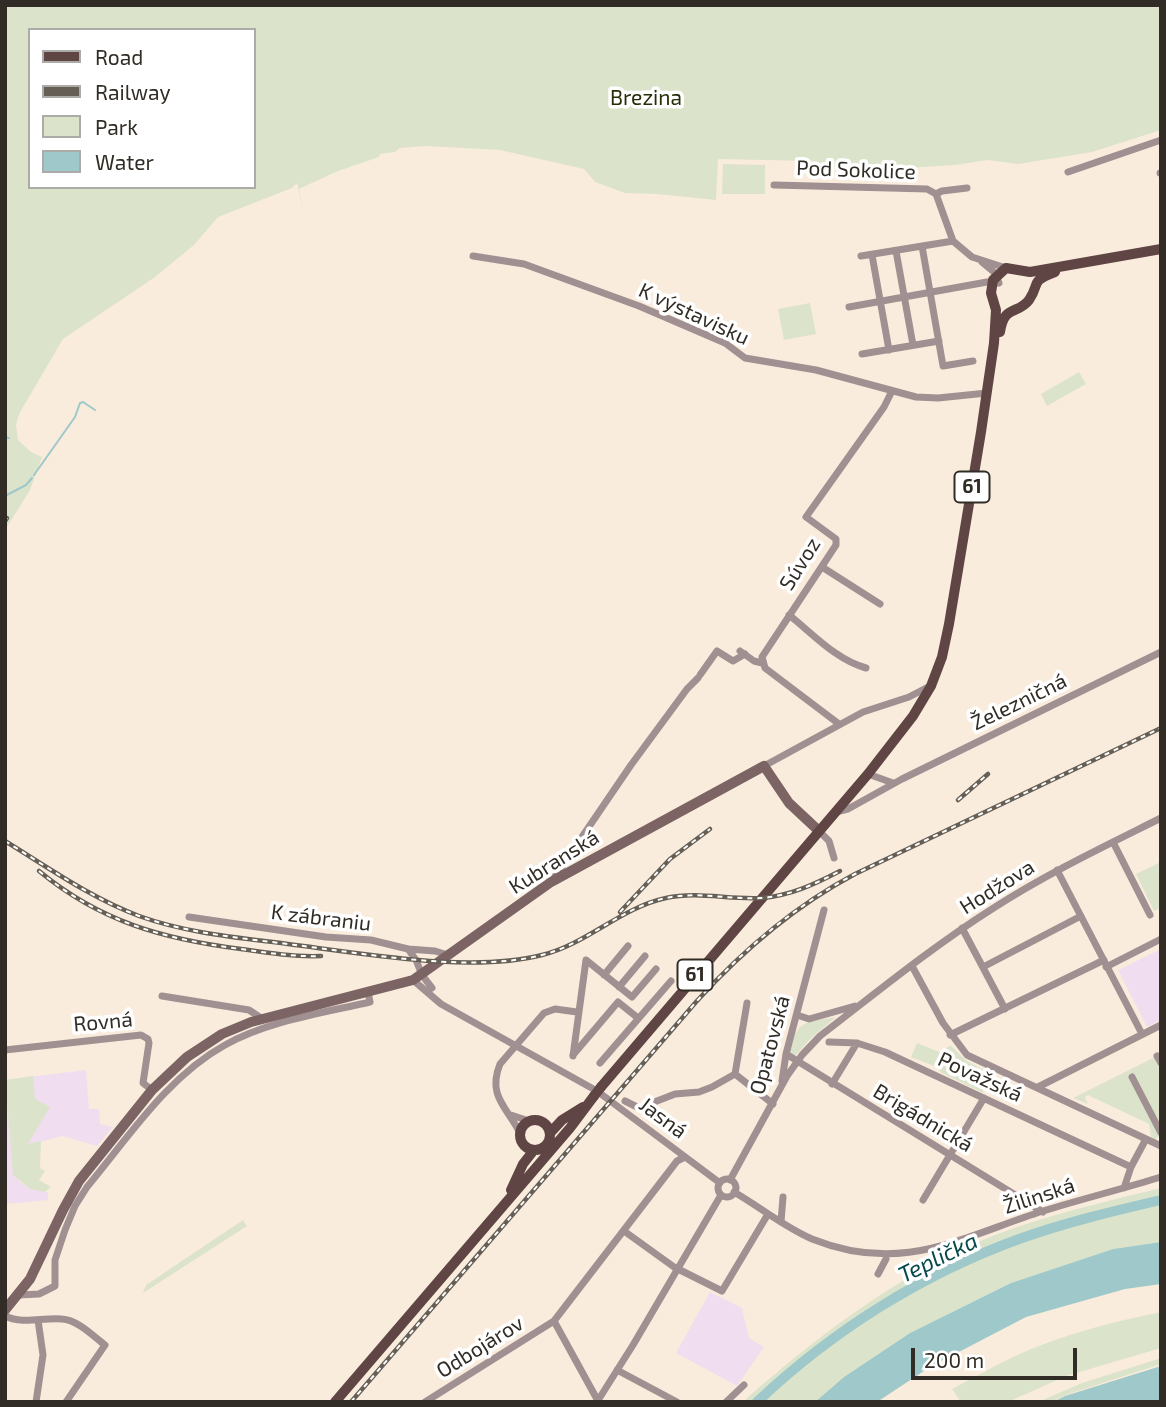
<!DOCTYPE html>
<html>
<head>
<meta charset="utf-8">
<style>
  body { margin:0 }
  #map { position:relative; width:1166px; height:1407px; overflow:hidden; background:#faecdc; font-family:"Exo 2",sans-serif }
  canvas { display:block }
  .frame { position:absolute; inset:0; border:7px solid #312c25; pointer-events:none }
  .legend { position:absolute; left:28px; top:28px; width:228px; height:161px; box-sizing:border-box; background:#fff; border:2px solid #adaba8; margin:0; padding:9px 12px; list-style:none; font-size:21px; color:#312c25 }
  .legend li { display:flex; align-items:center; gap:14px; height:35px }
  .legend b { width:35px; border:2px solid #adaba8 }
  .scale { position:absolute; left:911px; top:1348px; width:166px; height:32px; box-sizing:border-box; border:4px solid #312c25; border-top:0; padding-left:9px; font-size:21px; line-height:24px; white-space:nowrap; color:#312c25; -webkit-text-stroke:5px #fff; paint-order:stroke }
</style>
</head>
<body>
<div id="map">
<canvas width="1166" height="1407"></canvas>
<div class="frame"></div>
<ul class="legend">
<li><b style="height:9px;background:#604545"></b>Road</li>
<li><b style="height:9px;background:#665f55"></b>Railway</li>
<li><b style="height:19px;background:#dce3cb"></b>Park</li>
<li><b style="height:19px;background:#9ec8c9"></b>Water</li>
</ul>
<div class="scale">200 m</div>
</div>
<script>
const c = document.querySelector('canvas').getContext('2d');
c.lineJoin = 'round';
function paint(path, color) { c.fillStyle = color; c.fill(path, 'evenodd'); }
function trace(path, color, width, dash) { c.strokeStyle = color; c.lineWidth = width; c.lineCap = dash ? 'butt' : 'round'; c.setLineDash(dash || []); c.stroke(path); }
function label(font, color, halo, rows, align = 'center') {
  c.font = font + ' "Exo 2",sans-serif'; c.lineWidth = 7; c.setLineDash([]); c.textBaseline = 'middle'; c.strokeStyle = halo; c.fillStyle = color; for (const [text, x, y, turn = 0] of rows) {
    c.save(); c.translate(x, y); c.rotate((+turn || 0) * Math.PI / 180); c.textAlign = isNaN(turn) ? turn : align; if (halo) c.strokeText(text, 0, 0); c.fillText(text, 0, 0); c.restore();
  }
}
const education = new Path2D(`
  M1161,949V1020L1147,1027L1118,970Z
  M86,1070L89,1109H99L100,1124L113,1127L97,1146L62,1136L11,1150L19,1181L30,1189L48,1192V1200L5,1204V1080Z
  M710,1292L742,1308L749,1338L764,1347L737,1386L676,1353Z`);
const green = new Path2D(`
  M5,5H1161V130L1092,152L1018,164L987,160L955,165L873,170L814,166L813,161L718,159L716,200L657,194L625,193L595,182L584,169L500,150L426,146L400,148L395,152L380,154L379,157L338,171L299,189L303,211L297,183L292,188L218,217L194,245L155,277L63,339L19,414L16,425L18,440L31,452L42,457L30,490L5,530ZM30,30H254V187H30Z
  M723,164L765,165V194H722Z
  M810,303L816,334L784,340L778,309Z
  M1079,372L1086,384L1047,406L1041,394Z
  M1161,862V908L1154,911L1136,874Z
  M836,1017L810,1039L795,1056L789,1052C798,1018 805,1023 836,1017Z
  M917,1043L944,1054L948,1046H951L967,1061L985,1071L983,1093L940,1072L939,1068L911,1057Z
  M1161,1054V1137H1157L1156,1140L1151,1137L1149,1124L1088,1095L1085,1097L1088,1104L1073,1098Z
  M33,1076L35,1099L50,1107L28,1144L41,1141L40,1168L45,1171L39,1180L51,1187L45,1192L30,1189L13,1175L5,1080Z
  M1161,1188V1242L1113,1249L1011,1283L910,1333L844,1377L815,1402H749L746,1399C811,1342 878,1290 956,1252C1020,1221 1092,1205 1161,1188Z
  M243,1220L247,1226L143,1293L146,1285Z
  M1161,1312V1348L1066,1376L1008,1402H961L952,1389C973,1378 994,1366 1015,1356C1061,1335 1111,1322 1161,1312Z
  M1161,1358V1364L1069,1394L1051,1402H1038L1082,1383Z`);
const water = new Path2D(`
  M1161,1242V1284L1125,1289L1026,1317L930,1367L877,1402H815L844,1377L910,1333L1011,1283L1113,1249Z
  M1161,1366V1402H1053L1065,1396Z`);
const stream = new Path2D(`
  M5,437L9,438
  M34,475L75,417L80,403L83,402L95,410
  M5,496L26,485L32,478`);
const river = new Path2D(`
  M757,1402C833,1330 924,1273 1022,1238C1067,1222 1114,1211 1161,1200`);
const street = new Path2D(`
  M1068,172L1161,140
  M1160,173H1161
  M774,185L927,189L936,194L953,241L972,257L1006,268
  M936,194L942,191L967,188
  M922,246L943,366L973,361
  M896,251L913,345
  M872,255L889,350
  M473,256L524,264L639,306L725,343L745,358L816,370L916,397L938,398L987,393
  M861,256L953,241
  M982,262L994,272L999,283
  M849,307L987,282
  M862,354L939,341
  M822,567L880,604
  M789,615C812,633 836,660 866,668
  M740,651L754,661L762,663
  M700,675L717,651L733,661L745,654
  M839,724L765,668L762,657L836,545V539L806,517L884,407L892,391
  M764,766L863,712L909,697L930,686
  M868,774L893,783
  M836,812L848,809L902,779L1161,652
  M819,831L829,841L834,858
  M1113,842L1150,915
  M1057,870L1142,1034
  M552,881L631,765L687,689L698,678
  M189,917L326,937L371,940L408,949L435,951L448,955
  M962,928L1005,1009
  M408,949L416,960L422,975L432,988
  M912,966L943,1023L967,1055L1161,1146
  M983,967L1081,916
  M1106,967L1161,939
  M604,975L628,946
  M413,980L441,1004L597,1091L720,1183
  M619,987L645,956
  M162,996L249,1010L261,1018
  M797,1015L809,1019L855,1006
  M950,1035L1104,960
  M829,1042L857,1043
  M5,1050L141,1035L148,1039L149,1043L143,1083L152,1090
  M786,1054L1043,1212
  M573,1055L618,1002L638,1018
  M573,1056L586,960L632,997L656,969
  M1157,1056L1161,1063
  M600,1063L671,981
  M735,1074L747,1003
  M1132,1077L1161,1133
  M782,1081L786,1054L824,910
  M832,1084L857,1043L885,1052L1131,1167
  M1038,1087L1161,1025
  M625,1101L639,1108L675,1094L699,1092L712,1087L735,1074L773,1104
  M511,1115L529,1121
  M520,1133C507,1107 487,1096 500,1064L544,1013L555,1009L577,1012
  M718 1188a9 9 0 1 1 18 0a9 9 0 1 1-18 0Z
  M730,1180L787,1076L802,1055L820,1036C876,993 932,947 992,909C1046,874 1103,847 1161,818
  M1124,1188L1131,1167L1146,1139
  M734,1192C760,1207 784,1227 812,1239C902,1275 959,1238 1043,1211C1082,1199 1122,1189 1161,1177
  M923,1200L984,1098
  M781,1222L783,1197
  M624,1231L674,1267L722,1291L768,1214
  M878,1274L886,1259
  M19,1295L39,1294L55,1286V1260L65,1230L75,1206L87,1187C128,1138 167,1077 225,1045C268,1021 322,1013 370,1002L368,992
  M5,1316C24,1325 42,1317 62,1319C78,1320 93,1336 105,1345L66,1402
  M554,1321L598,1401
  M617,1370L677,1402
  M36,1402L43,1355L38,1320
  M425,1402L554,1321L677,1161L685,1157
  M597,1402L633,1345L721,1195
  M726,1402L744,1385`);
const secondary = new Path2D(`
  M5,1310L30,1279L63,1210L79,1181L152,1090L187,1057L222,1034L251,1022L413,980L551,882L764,766L789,803L819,831`);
const primary = new Path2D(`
  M1000,332C1004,304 1018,315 1029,300C1041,282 1029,282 1055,272
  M601,1087L868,774L913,716L931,686L942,657L949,624L981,432L994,343L996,310L991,293L993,280L1006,268L1030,272L1161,249
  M520 1135a15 15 0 1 1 30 0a15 15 0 1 1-30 0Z
  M550,1133L562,1120L583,1107
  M511,1190L523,1164L534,1150
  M335,1402L570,1128L594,1096`);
const rail = new Path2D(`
  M5,521L7,518
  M958,800L988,774
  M5,841C49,868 91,898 139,916C189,934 243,938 295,945C368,954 471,973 542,955C587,944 620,908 666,898C698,891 729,900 761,898C790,896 815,884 840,871
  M39,871C101,922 163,939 241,949C268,953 294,957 321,956
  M620,912L670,859L710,829
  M351,1402L696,1002C743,950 793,907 855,874L1161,728`);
const primaryBridge = new Path2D(`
  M594,1096L601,1087`);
const shields = [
  [972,487,35],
  [695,975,35]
];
const shieldNames = [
  ["61",972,487],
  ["61",695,975]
];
const parkNames = [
  ["Brezina",646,98]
];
const streetNames = [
  ["Pod Sokolice",856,170,2],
  ["K výstavisku",694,314,25],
  ["Súvoz",800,564,-58],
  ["Železničná",1019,702,-26],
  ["Kubranská",554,862,-32],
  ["Hodžova",997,887,-32],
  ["K zábraniu",321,918,7],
  ["Rovná",103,1022,-5],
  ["Opatovská",770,1045,-75],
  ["Považská",980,1077,25],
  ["Jasná",663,1118,37],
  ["Brigádnická",923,1118,31],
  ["Žilinská",1039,1196,-18],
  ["Odbojárov",480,1347,-32]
];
const waterNames = [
  ["Teplička",938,1258,-26]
];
paint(education, '#f0def0');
paint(green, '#dce3cb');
paint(water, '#9ec8c9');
trace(stream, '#9ec8c9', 2);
trace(river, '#9ec8c9', 10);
trace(street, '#a19091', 7);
trace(secondary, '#7c6464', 10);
trace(primary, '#604545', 10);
trace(rail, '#665f55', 4.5);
trace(rail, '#fff', 2, [5]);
trace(primaryBridge, '#604545', 10);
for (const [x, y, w] of shields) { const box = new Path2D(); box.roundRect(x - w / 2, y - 15.5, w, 31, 5); c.fillStyle = '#fff'; c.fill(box); trace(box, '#312c25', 2); }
label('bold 19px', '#312c25', null, shieldNames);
label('21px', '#252e06', '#fff', parkNames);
label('21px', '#312c25', '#fff', streetNames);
label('italic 23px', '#07494a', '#fff', waterNames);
</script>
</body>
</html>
